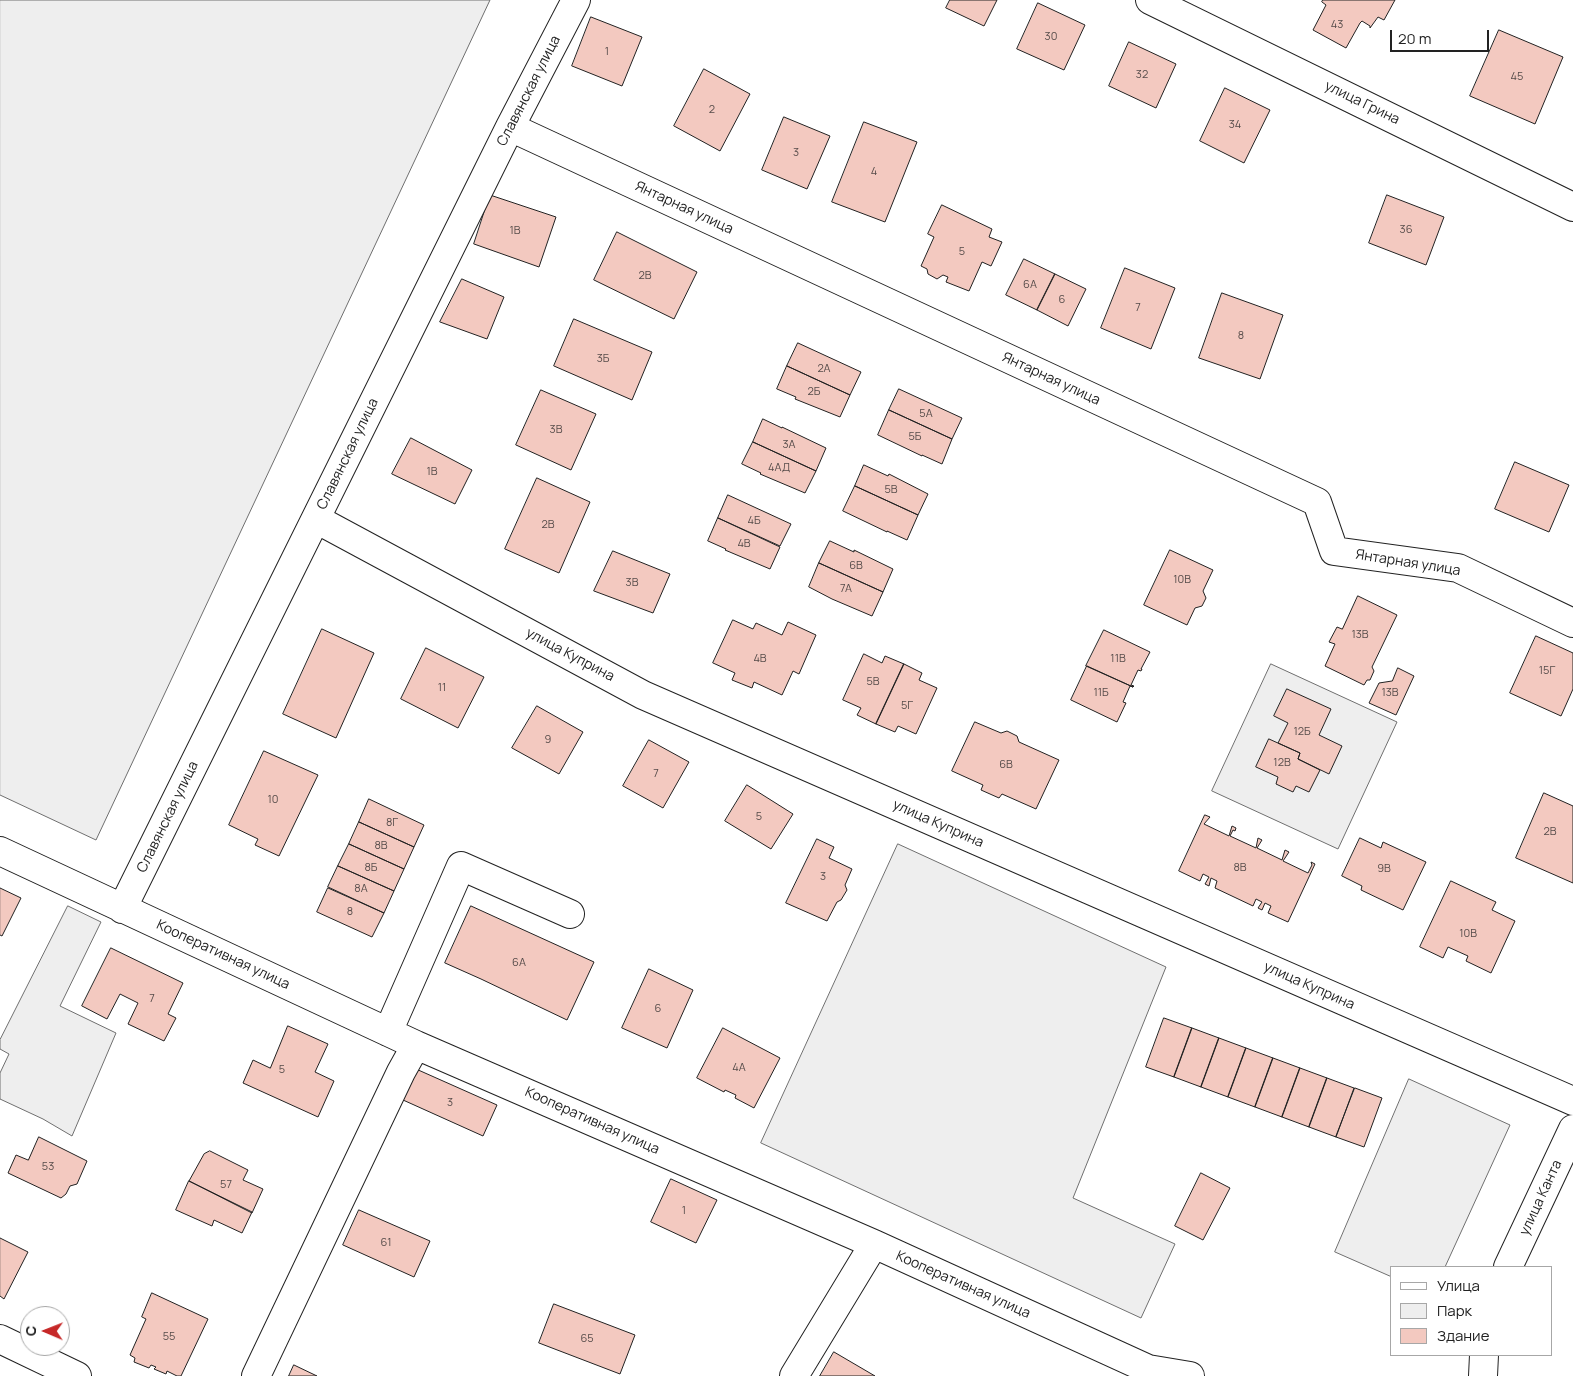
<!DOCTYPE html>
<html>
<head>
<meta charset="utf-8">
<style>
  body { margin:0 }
  #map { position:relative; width:1573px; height:1376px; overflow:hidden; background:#fff; font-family:Manrope,sans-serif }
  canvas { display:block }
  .legend { position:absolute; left:1390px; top:1266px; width:162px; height:90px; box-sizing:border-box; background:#fff; border:1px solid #a7a7a7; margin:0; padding:6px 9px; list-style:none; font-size:15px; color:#222 }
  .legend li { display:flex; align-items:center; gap:10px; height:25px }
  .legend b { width:25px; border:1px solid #a7a7a7 }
  .north { position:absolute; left:20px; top:1306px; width:50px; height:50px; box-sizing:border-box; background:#fff; border:1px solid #a7a7a7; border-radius:50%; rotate:271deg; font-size:14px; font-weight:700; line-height:20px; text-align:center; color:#222 }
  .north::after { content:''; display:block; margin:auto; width:18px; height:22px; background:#c62828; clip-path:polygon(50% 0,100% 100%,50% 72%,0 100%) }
  .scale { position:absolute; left:1390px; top:30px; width:99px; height:22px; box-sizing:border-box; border:2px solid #222; border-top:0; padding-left:6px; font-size:15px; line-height:18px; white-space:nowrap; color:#222; -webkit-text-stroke:4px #fff; paint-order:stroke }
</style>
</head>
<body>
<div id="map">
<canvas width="1573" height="1376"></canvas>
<ul class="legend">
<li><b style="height:6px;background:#fff"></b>Улица</li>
<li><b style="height:14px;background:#eee"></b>Парк</li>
<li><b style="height:14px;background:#f3c9c0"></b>Здание</li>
</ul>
<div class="north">С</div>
<div class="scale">20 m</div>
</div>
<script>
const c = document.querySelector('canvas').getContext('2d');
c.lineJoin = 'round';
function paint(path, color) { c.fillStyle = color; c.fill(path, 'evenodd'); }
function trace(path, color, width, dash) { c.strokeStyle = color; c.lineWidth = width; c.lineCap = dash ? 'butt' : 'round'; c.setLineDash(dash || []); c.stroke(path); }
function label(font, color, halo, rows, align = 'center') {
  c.font = font + ' Manrope,sans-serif'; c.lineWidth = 4; c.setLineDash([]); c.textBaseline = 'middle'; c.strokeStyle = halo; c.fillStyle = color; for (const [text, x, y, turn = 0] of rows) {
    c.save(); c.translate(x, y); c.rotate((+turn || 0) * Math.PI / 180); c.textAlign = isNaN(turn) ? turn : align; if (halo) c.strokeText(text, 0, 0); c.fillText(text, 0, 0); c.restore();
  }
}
const green = new Path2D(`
  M0,0H490L96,840L0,795Z
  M1271,664L1397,722L1338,849L1212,791Z
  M898,844L1166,967L1073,1198L1175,1244L1141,1318L761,1143Z
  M68,906L101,922L60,1006L116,1033L72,1136L43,1119L0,1099V1073L9,1054L0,1049V1040Z
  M1409,1079L1510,1125L1445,1267H1392V1277L1335,1252Z`);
const building = new Path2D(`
  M950,0H997L984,26L946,8Z
  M1323,0H1395L1384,20L1378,17L1370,28V26L1362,21L1360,23L1346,48L1313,30L1326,5L1322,2Z
  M1038,3L1085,25L1064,70L1017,49Z
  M591,17L642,37L622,86L572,66Z
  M1499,30L1563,57L1535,124L1470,96Z
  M1129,42L1176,64L1156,108L1109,86Z
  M704,69L750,94L720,151L674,126Z
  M1225,88L1270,110L1244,163L1200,141Z
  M784,117L830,136L807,189L762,170Z
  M864,122L917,142L885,222L832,202Z
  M490,195L556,217L539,267L474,244Z
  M1387,195L1444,217L1426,265L1369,243Z
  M942,205L992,229L989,237L1002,242L991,266L982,262L969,291L946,282L948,277L943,275L937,279L928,274L927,269L921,266L934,237L928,234Z
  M617,232L697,272L674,319L594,280Z
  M1024,259L1055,274L1037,310L1006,295Z
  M1125,268L1175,288L1151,349L1101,328Z
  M1055,274L1086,289L1068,326L1037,310Z
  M462,279L504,297L487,339L440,322Z
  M1222,293L1283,315L1260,379L1199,358Z
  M574,319L652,352L632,400L554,366Z
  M798,343L861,372L850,395L787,366Z
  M787,366L850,395L840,417L795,399L796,397L777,389Z
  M899,389L962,418L952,439L889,410Z
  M541,390L596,414L571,470L516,445Z
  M889,410L952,439L942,464L922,455V456L878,435Z
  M763,419L782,428V427L826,448L816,471L753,442Z
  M411,438L472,470L455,504L392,474Z
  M753,442L816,471L805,493L760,474L761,473L742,464Z
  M1515,462L1569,485L1549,532L1495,509Z
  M864,465L888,476L889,474L928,494L918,515L855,486Z
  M537,478L590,502L559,573L505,549Z
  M855,486L918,515L907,540L887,531V532L843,511Z
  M728,495L791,524L780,546L718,518Z
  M718,518L780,547L770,569L725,550L726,549L708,541Z
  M830,541L854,552V550L893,569L883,592L819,563Z
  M1170,550L1213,570L1203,591L1206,598L1202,606L1195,608L1187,625L1144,605Z
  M613,551L670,574L653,613L594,591Z
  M819,563L883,592L872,616L832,599L809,587Z
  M1358,596L1397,615L1372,667L1374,671L1370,680H1367L1364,685L1325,666L1335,644L1329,642L1337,627L1342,629Z
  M733,620L753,629L756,623L782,635L788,622L816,635L799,674L793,671L782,695L754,682L752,688L732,680L735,673L713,663Z
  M322,629L374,653L336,738L283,714Z
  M1104,630L1150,652L1141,669H1142L1141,671L1138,670L1131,685L1134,686L1133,687L1086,666Z
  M1536,636L1573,653V689L1561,716L1510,693Z
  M426,648L484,677L458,728L401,699Z
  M864,654L882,663L885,656L904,664L876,724L857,715L861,708L843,700Z
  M904,664L922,673L919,680L937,688L916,734L898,726L895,732L876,724Z
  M1087,666L1133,687L1130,686L1123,702L1126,703L1117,722L1071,700Z
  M1398,668L1414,676L1396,715L1369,703L1379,683L1392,681Z
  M1287,689L1331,709L1319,735L1342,746L1329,774L1298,759L1300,753L1278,743L1288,723L1274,716Z
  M537,706L583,732L559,774L512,748Z
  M975,722L1001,733L1007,731L1017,736L1019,742L1059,760L1036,809L1002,794L999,798L981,790L983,785L952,771Z
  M1269,739L1300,753L1298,759L1320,770L1309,792L1296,786L1293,792L1276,784L1278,777L1256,767Z
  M649,740L689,762L663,808L623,786Z
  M264,751L318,775L279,856L255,845L258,839L229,825Z
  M747,785L793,814L771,849L725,821Z
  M1544,793L1573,806V883L1516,858Z
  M369,799L424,825L414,847L359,822Z
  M1205,815L1210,817L1204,824L1229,836L1232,826L1236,828L1235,831L1233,830L1230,836L1256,848L1258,838L1262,840L1257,848L1282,860L1285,850L1289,852L1283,861L1308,873L1312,865L1311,862L1315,864L1288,922L1268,913L1271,906L1265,903L1262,910L1258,908L1262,902L1256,899L1253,906L1215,888L1217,881L1211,878L1209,886L1205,884L1209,877L1203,874L1200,881L1179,871Z
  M359,822L414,847L404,869L349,844Z
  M1360,838L1381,848L1383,842L1426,862L1403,910L1361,890L1362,886L1342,876Z
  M817,839L834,847L829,858L852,869L845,885L847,890L841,900L837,902L827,921L786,903Z
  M349,844L404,869L394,891L338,866Z
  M338,866L394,891L384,913L328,887Z
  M1451,881L1496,902L1492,910L1515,921L1491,973L1466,961L1468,956L1448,947L1443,958L1420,947Z
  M0,888L21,898L2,936L0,935Z
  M328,888L384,913L372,937L317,912Z
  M471,906L594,962L567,1020L481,979L445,963Z
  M111,948L183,983L168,1014L176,1018L164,1041L128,1024L138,1003L120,994L107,1019L82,1006Z
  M649,969L693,990L667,1048L622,1028Z
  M1164,1018L1192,1028L1174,1077L1146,1067Z
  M288,1026L328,1044L315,1072L334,1081L318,1117L243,1083L253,1060L270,1068Z
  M723,1028L780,1058L754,1108L735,1098L736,1095L725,1090L724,1092L697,1078Z
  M1192,1028L1219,1038L1201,1087L1174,1077Z
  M1219,1038L1246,1048L1228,1097L1201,1087Z
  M1246,1048L1273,1058L1255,1107L1228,1097Z
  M1273,1058L1300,1068L1282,1117L1255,1107Z
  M1300,1068L1327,1078L1309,1127L1282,1117Z
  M416,1069L497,1105L483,1136L403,1100Z
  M1327,1078L1354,1088L1336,1137L1309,1127Z
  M1355,1088L1382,1098L1364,1147L1336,1137Z
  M39,1137L87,1161L77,1184L70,1186L66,1194L61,1198L8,1173L16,1155L28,1160Z
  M210,1151L248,1170L243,1180L263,1189L252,1213L189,1181L204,1154Z
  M1201,1173L1230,1188L1203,1240L1175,1226Z
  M671,1179L717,1200L696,1243L651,1222Z
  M189,1181L252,1212L242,1233L214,1220L212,1226L176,1210Z
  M359,1210L430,1241L414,1277L343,1245Z
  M0,1238L28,1252L4,1299L0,1296Z
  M152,1293L208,1319L181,1376H177L167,1371L166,1374L154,1369L156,1367L151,1365L149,1368L134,1362L135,1358L130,1355L146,1319L142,1317Z
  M554,1304L635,1335L620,1374L539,1343Z
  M834,1352L875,1376H820Z
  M294,1365L317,1376H289Z`);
const minor = new Path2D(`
  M1150,0L1573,207
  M510,127L1317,502L1334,551L1458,568L1573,623
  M316,519L643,695L1573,1101
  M0,851L416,1045L874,1244L1148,1369L1190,1376
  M122,909L510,127L576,0
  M388,1032L461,866L570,914
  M1508,1267L1573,1129
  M0,1339L77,1376
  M256,1376L401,1072L416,1045
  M794,1376L874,1244
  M1483,1376L1484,1355`);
const numberNames = [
  ["43",1337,25],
  ["30",1051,37],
  ["1",607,52],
  ["32",1142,75],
  ["45",1517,77],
  ["2",712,110],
  ["34",1235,125],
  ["3",796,153],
  ["4",874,172],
  ["36",1406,230],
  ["1В",515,231],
  ["5",962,252],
  ["2В",645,276],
  ["6А",1030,285],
  ["6",1062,300],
  ["7",1138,308],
  ["8",1241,336],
  ["3Б",603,359],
  ["2А",824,369],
  ["2Б",814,392],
  ["5А",926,414],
  ["3В",556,430],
  ["5Б",915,437],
  ["3А",789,445],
  ["4АД",779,468],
  ["1В",432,472],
  ["5В",891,490],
  ["4Б",754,521],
  ["2В",548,525],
  ["4В",744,544],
  ["6В",856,566],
  ["10В",1182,580],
  ["3В",632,583],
  ["7А",846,589],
  ["13В",1360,635],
  ["4В",760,659],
  ["11В",1118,659],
  ["15Г",1547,671],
  ["5В",873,682],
  ["11",442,688],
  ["11Б",1101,693],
  ["13В",1390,693],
  ["5Г",907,706],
  ["12Б",1302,732],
  ["9",548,740],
  ["12В",1282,763],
  ["6В",1006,765],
  ["7",656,774],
  ["10",273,800],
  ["5",759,817],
  ["8Г",392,823],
  ["2В",1550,832],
  ["8В",381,846],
  ["8Б",371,868],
  ["8В",1240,868],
  ["9В",1384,869],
  ["3",823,877],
  ["8А",361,889],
  ["8",350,912],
  ["10В",1468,934],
  ["6А",519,963],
  ["7",152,999],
  ["6",658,1009],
  ["4А",739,1068],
  ["5",282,1070],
  ["3",450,1103],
  ["53",48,1167],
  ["57",226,1185],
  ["1",684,1211],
  ["61",386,1243],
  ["55",169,1337],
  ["65",587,1339]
];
const streetNames = [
  ["Славянская улица",529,91,-63],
  ["улица Грина",1362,103,26],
  ["Янтарная улица",684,208,25],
  ["Янтарная улица",1051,379,25],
  ["Славянская улица",348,454,-64],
  ["Янтарная улица",1408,563,9],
  ["улица Куприна",570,655,28],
  ["Славянская улица",168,817,-64],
  ["улица Куприна",938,824,24],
  ["Кооперативная улица",223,955,25],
  ["улица Куприна",1309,986,24],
  ["Кооперативная улица",592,1121,24],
  ["улица Канта",1541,1198,-65],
  ["Кооперативная улица",963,1285,24]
];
paint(green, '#eee');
trace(green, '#6f6f6f', 1);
paint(building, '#f3c9c0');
trace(building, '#222', 1);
trace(minor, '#222', 30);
trace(minor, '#fff', 28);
label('11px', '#564c4a', null, numberNames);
label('14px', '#222', '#fff', streetNames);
</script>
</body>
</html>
